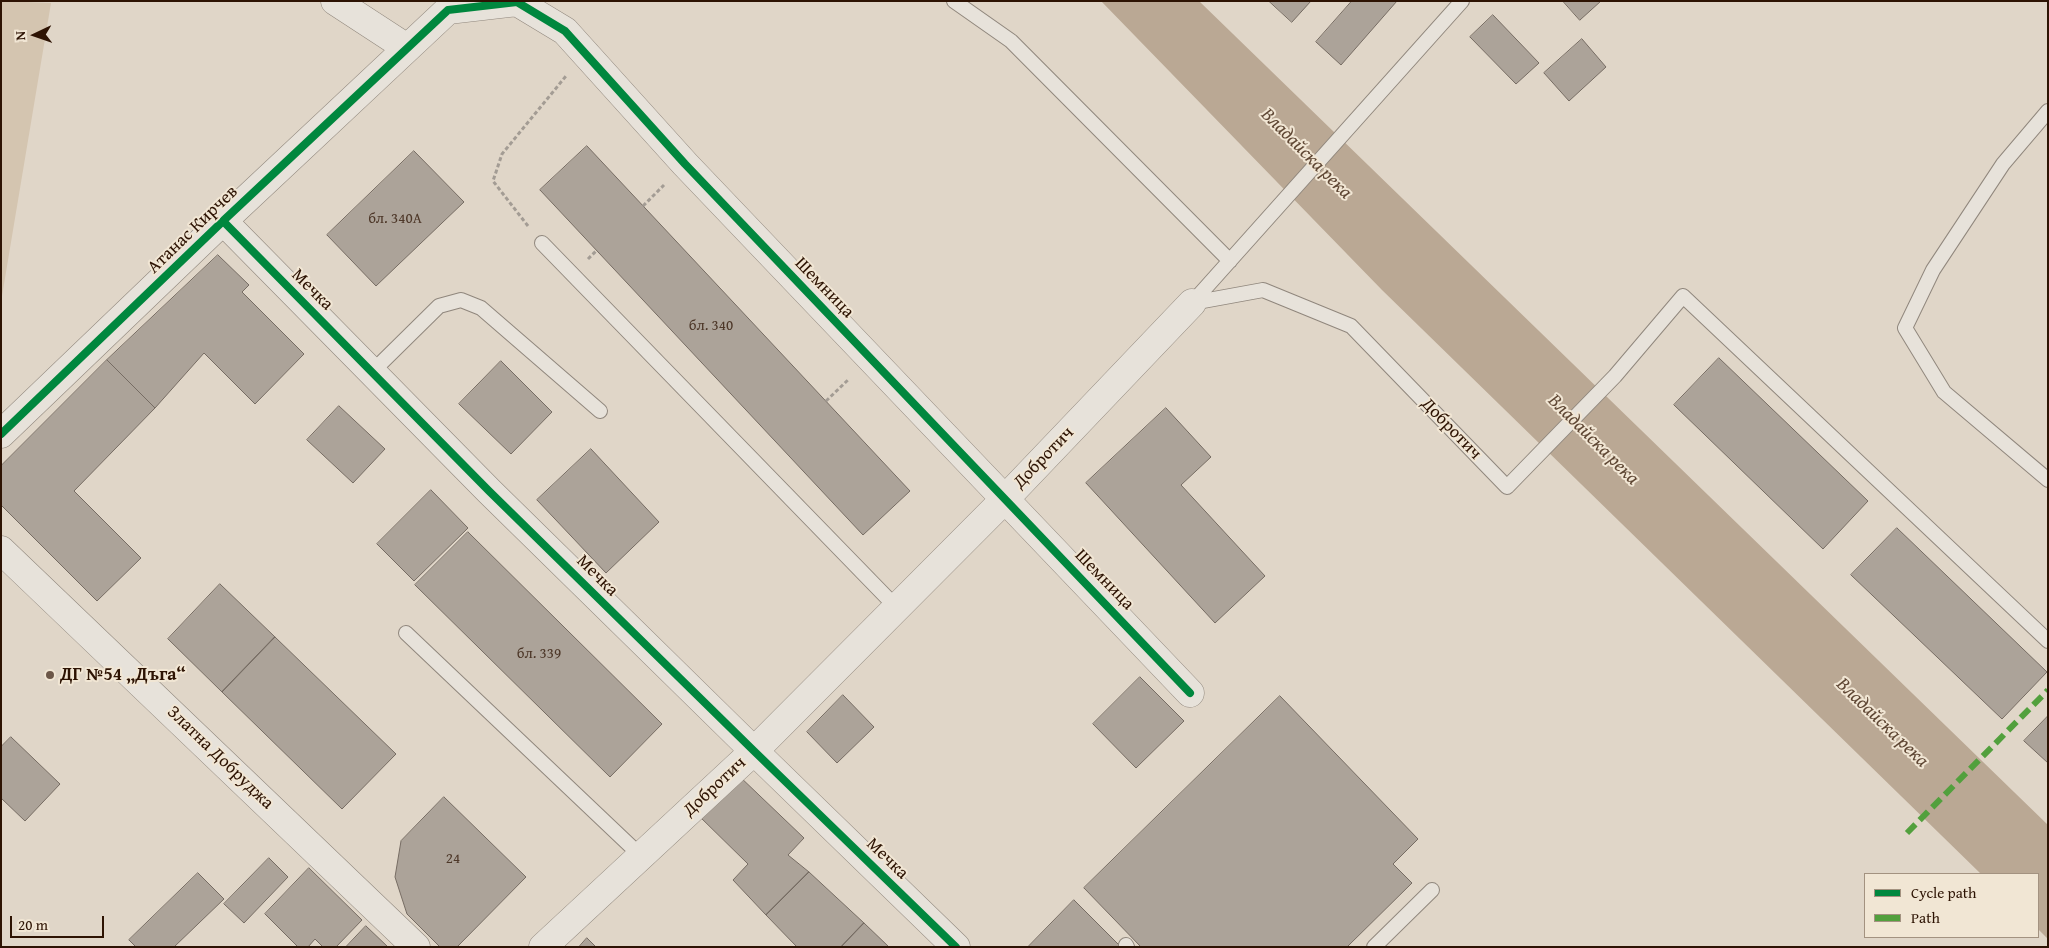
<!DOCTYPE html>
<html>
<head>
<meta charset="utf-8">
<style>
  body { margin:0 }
  #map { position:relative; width:2049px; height:948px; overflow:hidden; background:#e0d6c8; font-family:"Gentium Book Plus",serif }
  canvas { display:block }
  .frame { position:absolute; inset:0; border:2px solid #2d1303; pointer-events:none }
  .legend { position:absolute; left:1864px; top:873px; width:175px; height:65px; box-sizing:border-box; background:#f1e6d4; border:1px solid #a39280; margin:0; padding:6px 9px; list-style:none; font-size:15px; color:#2d1303 }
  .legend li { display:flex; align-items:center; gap:10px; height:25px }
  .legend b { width:25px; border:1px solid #a39280 }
  .north { position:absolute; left:10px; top:10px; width:50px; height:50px; -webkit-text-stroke:4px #f1e6d4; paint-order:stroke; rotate:267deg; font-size:14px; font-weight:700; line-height:20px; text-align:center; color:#2d1303 }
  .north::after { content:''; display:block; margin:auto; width:18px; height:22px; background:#2d1303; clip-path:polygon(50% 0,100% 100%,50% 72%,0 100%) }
  .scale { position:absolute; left:10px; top:916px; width:94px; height:22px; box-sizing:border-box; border:2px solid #2d1303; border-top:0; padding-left:6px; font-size:15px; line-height:18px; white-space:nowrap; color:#2d1303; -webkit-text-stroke:4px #f1e6d4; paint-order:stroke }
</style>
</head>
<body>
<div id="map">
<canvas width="2049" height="948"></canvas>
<div class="frame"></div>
<ul class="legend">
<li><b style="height:6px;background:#00873e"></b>Cycle path</li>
<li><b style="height:6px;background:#52a03d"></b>Path</li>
</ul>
<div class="north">N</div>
<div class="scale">20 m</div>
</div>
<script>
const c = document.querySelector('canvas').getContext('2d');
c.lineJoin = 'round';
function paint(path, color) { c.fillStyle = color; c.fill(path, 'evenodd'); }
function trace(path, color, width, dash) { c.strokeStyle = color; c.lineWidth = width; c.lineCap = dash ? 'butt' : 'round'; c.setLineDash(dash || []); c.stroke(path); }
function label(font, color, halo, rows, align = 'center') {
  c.font = font + ' "Gentium Book Plus",serif'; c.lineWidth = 4; c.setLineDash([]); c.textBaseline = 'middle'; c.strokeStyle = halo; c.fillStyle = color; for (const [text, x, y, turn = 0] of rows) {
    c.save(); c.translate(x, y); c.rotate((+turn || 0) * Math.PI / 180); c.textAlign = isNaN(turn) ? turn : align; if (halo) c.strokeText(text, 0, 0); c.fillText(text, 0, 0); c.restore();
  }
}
const green = new Path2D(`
  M1,1L51,3L1,302Z`);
const water = new Path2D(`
  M1101,1H1199L2048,825V939L2038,929V874H1981L1382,290Z`);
const building = new Path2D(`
  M1269,1H1311L1292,22Z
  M1352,1H1397L1341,65L1316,42Z
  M1563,1H1601L1580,20Z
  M1493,15L1539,63L1516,84L1470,37Z
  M1582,39L1606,67L1569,101L1544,73Z
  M587,146L910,491L863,535L540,190Z
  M414,151L464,202L376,286L327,235Z
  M218,255L249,285L242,292L304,354L255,404L204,353L155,408L107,360Z
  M1719,358L1868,501L1823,549L1674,405Z
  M107,360L155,408L74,491L141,558L97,601L1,505V466Z
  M501,361L552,412L511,454L459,404Z
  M339,406L385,449L353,483L307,440Z
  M1166,408L1211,457L1181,485L1265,576L1215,623L1086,483Z
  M591,449L659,522L606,573L537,500Z
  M431,490L468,528L414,581L377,544Z
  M1897,528L2047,672L2002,719L1851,575Z
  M468,532L662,724L610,777L415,585Z
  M220,584L275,637L222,692L168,639Z
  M275,637L396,754L342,809L222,692Z
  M1140,677L1184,721L1136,768L1093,724Z
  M843,695L874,727L837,763L807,732Z
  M1280,696L1418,839L1393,864L1412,883L1347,947H1141L1084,888Z
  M2048,716V763L2024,741Z
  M11,737L60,784L25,821L1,798V747Z
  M737,774L804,838L788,855L809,872L766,915L733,880L748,864L698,815Z
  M444,797L526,877L457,947H440L407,914L395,877L401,841Z
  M269,858L288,877L244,923L224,904Z
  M309,868L362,920L336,947H323L315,939L308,947H298L265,914Z
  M809,872L864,923L841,947H797L766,915Z
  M198,873L224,899L174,947H136L129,940Z
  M1074,900L1121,947H1028Z
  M864,923L889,947H841Z
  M366,926L388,947H346Z
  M587,938L596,947H579Z`);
const path = new Path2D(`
  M643,206L664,185
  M528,226L493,181L502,154L566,76
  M588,259L597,250
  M826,401L849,379`);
const lane = new Path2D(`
  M954,1L1011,41L1230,261
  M2048,111L2003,164L1933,270L1905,328L1944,392L2048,480
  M542,243L897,608
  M1192,303L1263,290L1351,326L1507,487L1615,376L1683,296L2048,641
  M1192,303L1462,1
  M372,372L439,306L461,300L481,308L600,411
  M406,633L641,856
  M1126,945L1127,947
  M1374,947L1432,890`);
const street = new Path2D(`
  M335,1L407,48
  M223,221L489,491L754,751L956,947
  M1,434L223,221L448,10L517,2L565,31L685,164L1190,693
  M1,550L416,947
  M543,947L754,751L1005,499L1192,303`);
const quiet = new Path2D(`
  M1907,833L2048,690`);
const cycleway = new Path2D(`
  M223,221L489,491L754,751L956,947
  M1,434L223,221L448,10L517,2L565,31L685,164L1190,693`);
const markers = [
  [50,675,5,"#6c5748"]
];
const numberNames = [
  ["бл. 340А",395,219],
  ["бл. 340",711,326],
  ["бл. 339",539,654],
  ["24",453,859]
];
const streetNames = [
  ["Атанас Кирчев",193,230,-44],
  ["Шемница",824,288,46],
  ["Мечка",312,290,45],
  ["Добротич",1451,429,46],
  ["Добротич",1044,458,-46],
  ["Мечка",597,576,45],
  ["Шемница",1104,580,46],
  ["Златна Добруджа",220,758,44],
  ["Добротич",715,787,-43],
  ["Мечка",887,859,44]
];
const poiNames = [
  ["ДГ №54 „Дъга“",60,675]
];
const waterNames = [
  ["Владайска река",1306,154,45],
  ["Владайска река",1593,440,45],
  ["Владайска река",1882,723,44]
];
paint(green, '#d4c5b0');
paint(water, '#baa894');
paint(building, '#aca399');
trace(building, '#766c63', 1);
trace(lane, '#90877d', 16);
trace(street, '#90877d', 29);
trace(path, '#a39c94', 3, [4, 2.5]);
trace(lane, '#e7e2da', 14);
trace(street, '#e7e2da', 28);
trace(quiet, '#52a03d', 6, [12, 6]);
trace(cycleway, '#00873e', 8);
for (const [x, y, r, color] of markers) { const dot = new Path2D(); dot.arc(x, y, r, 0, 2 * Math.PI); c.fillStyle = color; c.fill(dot); trace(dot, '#f1e6d4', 2); }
label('15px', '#4d3728', null, numberNames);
label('18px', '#2d1303', '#f1e6d4', streetNames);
label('bold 18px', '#2d1303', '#f1e6d4', poiNames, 'left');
label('italic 19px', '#5f4734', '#f1e6d4', waterNames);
</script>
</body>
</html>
